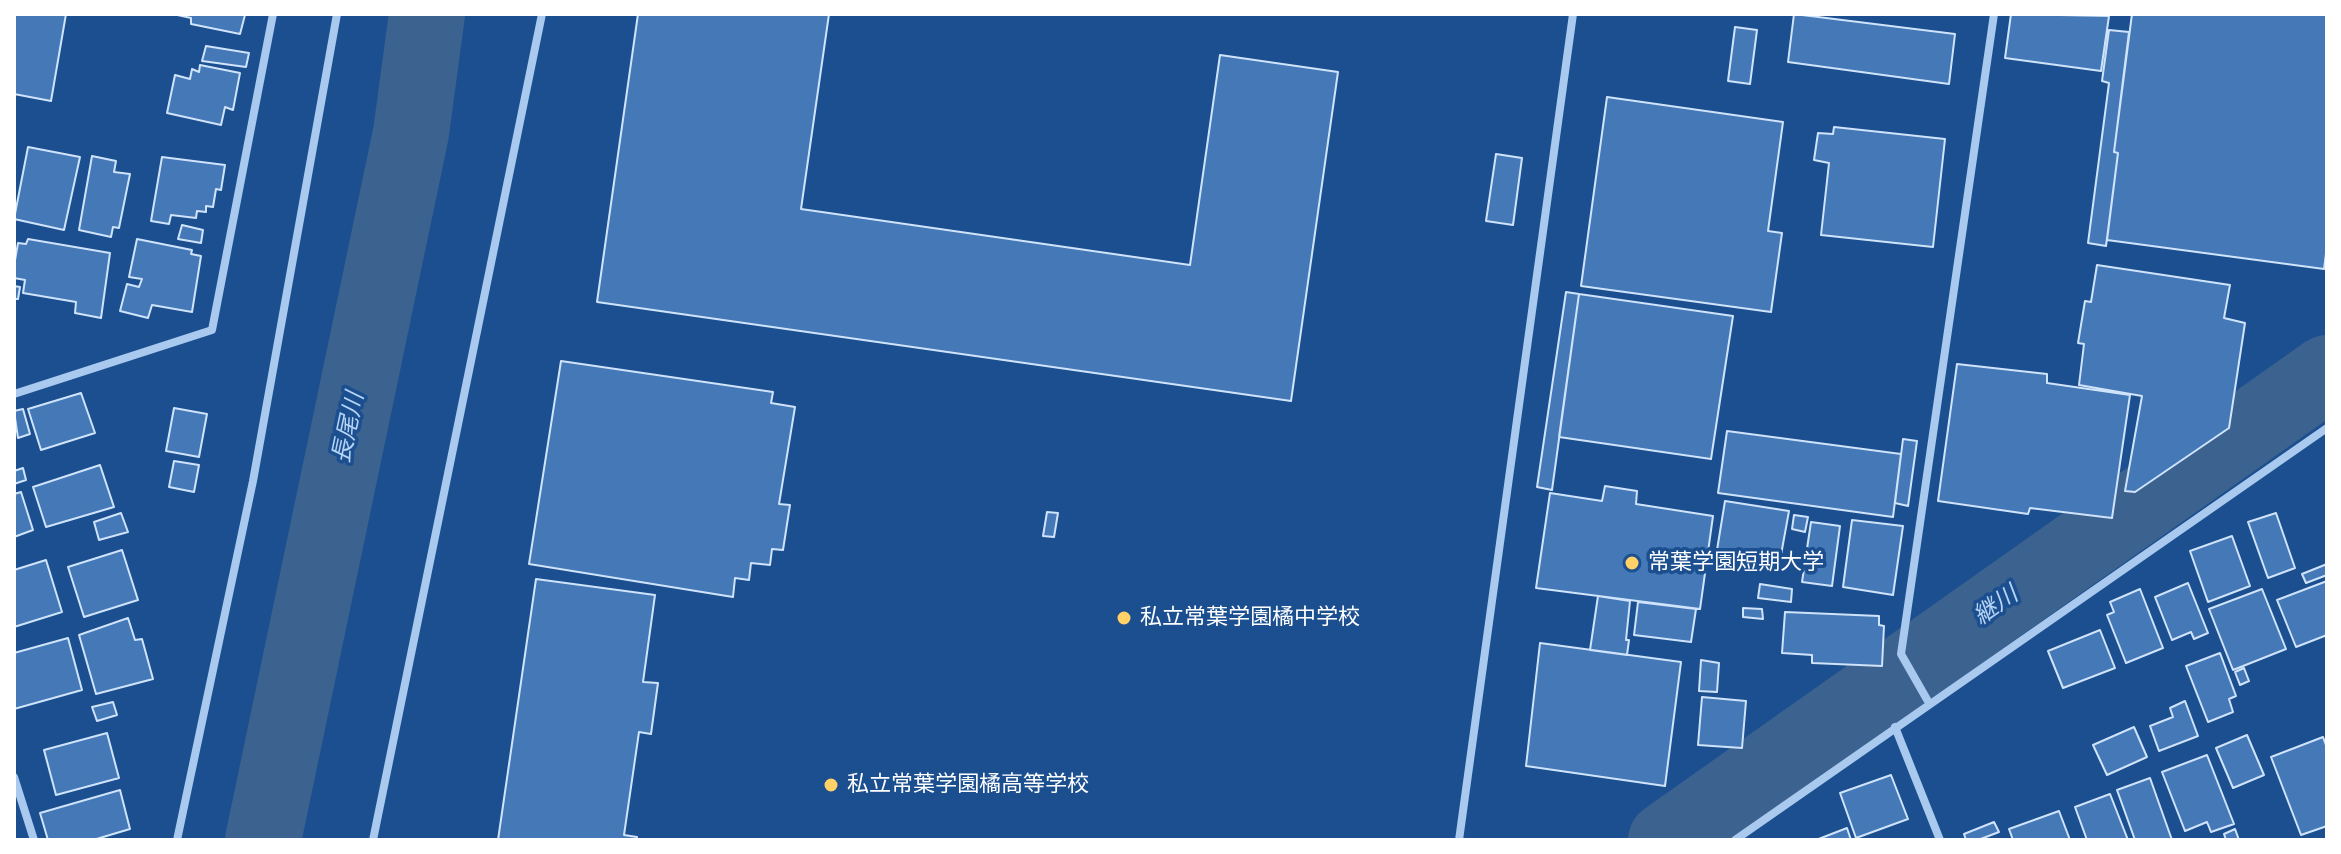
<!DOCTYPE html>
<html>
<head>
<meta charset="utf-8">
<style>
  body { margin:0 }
  #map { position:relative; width:2341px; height:854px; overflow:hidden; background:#1b4f8f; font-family:Manrope,sans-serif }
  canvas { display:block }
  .frame { position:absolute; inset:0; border:16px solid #fff; pointer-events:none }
</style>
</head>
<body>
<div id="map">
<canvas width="2341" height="854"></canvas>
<div class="frame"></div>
</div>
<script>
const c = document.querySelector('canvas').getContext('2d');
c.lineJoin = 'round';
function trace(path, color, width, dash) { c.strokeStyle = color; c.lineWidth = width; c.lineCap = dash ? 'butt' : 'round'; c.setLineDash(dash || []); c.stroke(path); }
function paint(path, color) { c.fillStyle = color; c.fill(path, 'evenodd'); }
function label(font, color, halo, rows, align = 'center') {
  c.font = font + ' Manrope,"Noto Sans JP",sans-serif'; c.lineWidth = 7; c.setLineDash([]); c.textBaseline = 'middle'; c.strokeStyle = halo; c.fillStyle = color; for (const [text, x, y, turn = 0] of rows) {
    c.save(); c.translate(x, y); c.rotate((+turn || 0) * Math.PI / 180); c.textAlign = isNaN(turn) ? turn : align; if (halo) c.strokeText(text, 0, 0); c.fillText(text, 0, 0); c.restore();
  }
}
const river = new Path2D(`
  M263,840L411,133L427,14
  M1666,840L2327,373`);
const building = new Path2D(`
  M14,14H66L51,101L14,94Z
  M173,14H250L245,15L240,34L191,24V18Z
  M638,14H829L801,209L1190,265L1220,55L1338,72L1291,401L597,302Z
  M1794,14L1955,34L1949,84L1788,62Z
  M2011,14L2109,16L2101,71L2005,58Z
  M2132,14H2327V246L2324,269L2107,240L2118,153L2114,152Z
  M1735,27L1757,30L1750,84L1728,81Z
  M2109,30L2129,32L2114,152L2118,153L2106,246L2088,243L2109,83L2102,81Z
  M206,46L249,53L246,67L202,61Z
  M200,65L240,73L233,110L225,107L221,125L167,113L175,75L190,79L192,69L199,72Z
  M1607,97L1783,122L1768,231L1782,233L1771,312L1581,286Z
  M1834,127L1945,139L1933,247L1821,235L1829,163L1814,160L1818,133L1833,134Z
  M28,147L80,157L64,230L14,219Z
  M1496,154L1522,158L1513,225L1486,221Z
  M92,156L116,161L114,172L130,174L119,228L113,227L111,237L79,230Z
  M162,157L225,165L221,190L216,189L213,207L206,206V212L197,211L196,218L171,215L169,224L151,221Z
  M182,225L203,230L201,243L178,239Z
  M28,239L110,253L101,318L75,313L76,302L23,293L25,280L14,278V266L18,243L26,244Z
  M137,239L192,250L191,254L201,256L192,312L152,305L148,318L120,311L127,284L139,287L142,279L129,277Z
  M2097,265L2230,285L2224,318L2245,323L2229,428L2135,492L2125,491L2142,396L2079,385L2084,344L2078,343L2085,301L2091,302Z
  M14,286L20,287L18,299H14Z
  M1566,292L1579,294L1552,490L1537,487Z
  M1579,294L1733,316L1711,459L1559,437Z
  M561,361L773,392L771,403L795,407L779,504L790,505L783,550L772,549L770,565L751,563L749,580L735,578L733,597L529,564Z
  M1957,364L2047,374V383L2130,395L2112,518L2030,508L2028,514L1938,501Z
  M81,393L95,433L41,450L28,409Z
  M174,408L207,414L199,457L166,451Z
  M23,409L30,434L18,438L14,411Z
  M1727,431L1901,454L1893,517L1718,493Z
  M1903,439L1917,441L1908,506L1895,503Z
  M174,461L199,465L194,492L169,487Z
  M100,465L114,507L46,527L33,487Z
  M23,468L26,480L14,484V471Z
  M1605,486L1637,491L1636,504L1713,516L1700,609L1536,588L1550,493L1602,501Z
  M21,492L33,530L14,537V494Z
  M1725,501L1789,511L1779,566L1737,560L1739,555L1717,550Z
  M1047,512L1058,513L1054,537L1043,536Z
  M121,513L128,532L99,540L94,522Z
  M2276,513L2295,568L2268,578L2248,522Z
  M1794,515L1808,517L1805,532L1792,529Z
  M1852,520L1903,526L1893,595L1843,587Z
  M1811,522L1840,526L1832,586L1802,582Z
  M2232,536L2250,586L2208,602L2190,551Z
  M122,550L138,600L84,617L68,567Z
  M46,560L62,612L14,627V570Z
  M2327,564V575L2306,583L2302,574Z
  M536,579L655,595L643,682L658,683L651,734L639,732L624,835L637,837V840H498Z
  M2327,581V635L2296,647L2277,600Z
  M2188,583L2208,633L2194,639L2191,632L2172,640L2155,597Z
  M1760,584L1792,589L1791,602L1758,598Z
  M2140,589L2163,648L2126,663L2107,615L2114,612L2110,602Z
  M2262,589L2286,649L2233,670L2209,609Z
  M1598,596L1630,601L1626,640H1629L1627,655L1590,650Z
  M1638,602L1696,609L1691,642L1634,635Z
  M1743,608L1762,609L1763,619L1743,617Z
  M1785,612L1879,616V625L1884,626L1882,666L1812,663V655L1782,653Z
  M128,618L135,640L142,639L153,679L96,694L79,635Z
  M2100,630L2115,668L2063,688L2048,651Z
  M68,638L82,690L14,709V653Z
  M1540,643L1681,662L1665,786L1526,766Z
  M2220,653L2236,696L2229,699L2233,712L2208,722L2186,666Z
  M1701,660L1719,663L1717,692L1699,691Z
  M2244,668L2249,681L2240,685L2235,672Z
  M1702,697L1746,701L1742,748L1698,745Z
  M2185,701L2198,736L2159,751L2150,726L2173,717L2170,708Z
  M113,702L117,715L97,721L92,707Z
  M2134,727L2147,757L2107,775L2093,745Z
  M107,733L119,778L56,795L44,750Z
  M2247,735L2264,775L2233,788L2216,748Z
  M2323,737L2327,748V826L2301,835L2271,757Z
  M2207,755L2234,824L2211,832L2207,822L2185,831L2162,772Z
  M1891,775L1908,819L1856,838L1840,793Z
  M2150,778L2172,840H2135L2117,790Z
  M120,790L130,829L93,840H48L40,813Z
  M2110,794L2128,840H2087L2075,807Z
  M2059,811L2070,840H2013L2009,829Z
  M1994,822L1999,832L1978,840H1966L1964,834Z
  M1847,828L1851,840H1816Z
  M2235,829L2239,840H2226L2224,834Z`);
const street = new Path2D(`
  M14,394L212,330L273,14
  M1929,703L1901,654L1994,14
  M1895,727L1940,840
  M14,777L34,840
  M177,840L253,481L337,14
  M373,840L542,14
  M1459,840L1573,14
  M1735,840L2327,428`);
const markers = [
  [1632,563,8,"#ffd166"],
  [1124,618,8,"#ffd166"],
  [831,785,8,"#ffd166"]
];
const poiNames = [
  ["常葉学園短期大学",1648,563],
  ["私立常葉学園橘中学校",1140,618],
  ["私立常葉学園橘高等学校",847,785]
];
const waterNames = [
  ["長尾川",349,428,-78],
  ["継川",1996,606,-35]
];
trace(river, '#3c6290', 76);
paint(building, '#4478b7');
trace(building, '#cfe3fa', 2);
trace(street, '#a9c9ee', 8);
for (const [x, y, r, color] of markers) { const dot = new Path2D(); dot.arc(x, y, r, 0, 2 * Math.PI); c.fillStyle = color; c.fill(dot); trace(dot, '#1b4f8f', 3); }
label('22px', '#fff', '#1b4f8f', poiNames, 'left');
label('italic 24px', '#b5d3f5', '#1b4f8f', waterNames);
</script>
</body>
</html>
